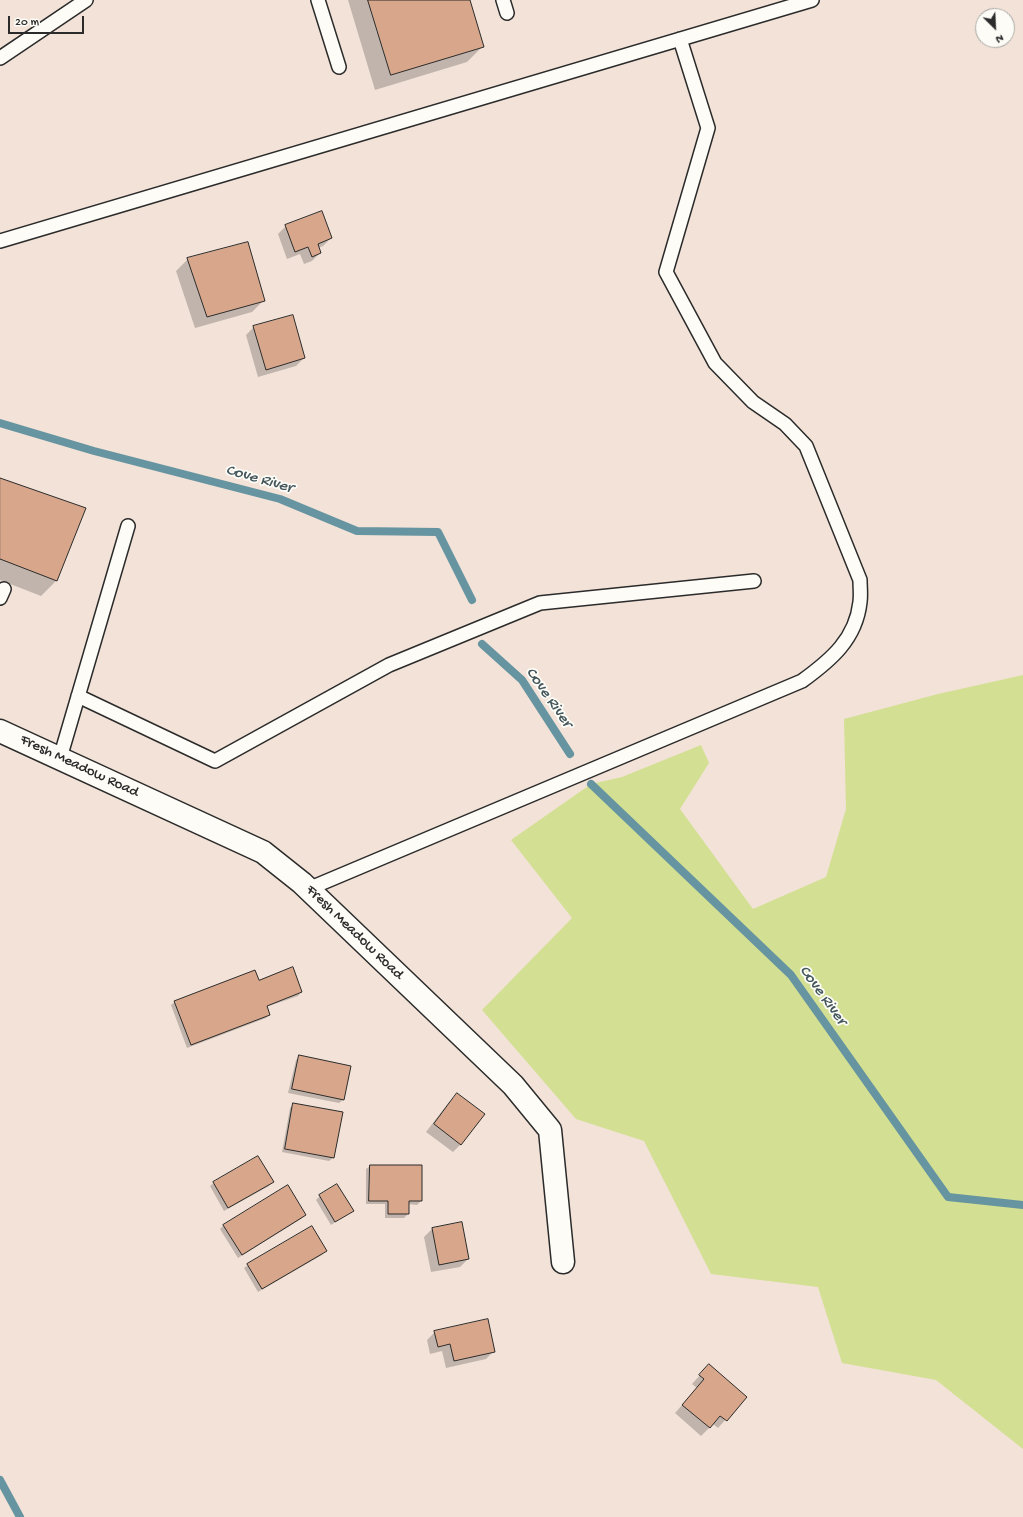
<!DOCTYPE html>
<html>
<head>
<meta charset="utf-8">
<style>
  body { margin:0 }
  #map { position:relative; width:1023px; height:1517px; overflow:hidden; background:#f2e2d7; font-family:"Gochi Hand",sans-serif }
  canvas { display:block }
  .north { position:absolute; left:975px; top:8px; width:40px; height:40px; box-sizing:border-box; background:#fdfcf7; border:1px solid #a9a8a5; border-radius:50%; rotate:156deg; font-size:11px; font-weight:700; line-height:16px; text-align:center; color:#2b2b2b }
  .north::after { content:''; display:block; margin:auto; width:14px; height:18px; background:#2b2b2b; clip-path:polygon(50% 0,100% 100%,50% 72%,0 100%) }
  .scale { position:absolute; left:8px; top:16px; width:76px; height:18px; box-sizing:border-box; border:2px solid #2b2b2b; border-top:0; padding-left:5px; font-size:12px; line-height:14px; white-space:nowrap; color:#2b2b2b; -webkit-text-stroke:3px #fdfcf7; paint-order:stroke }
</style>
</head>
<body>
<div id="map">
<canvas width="1023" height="1517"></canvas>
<div class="north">N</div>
<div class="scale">20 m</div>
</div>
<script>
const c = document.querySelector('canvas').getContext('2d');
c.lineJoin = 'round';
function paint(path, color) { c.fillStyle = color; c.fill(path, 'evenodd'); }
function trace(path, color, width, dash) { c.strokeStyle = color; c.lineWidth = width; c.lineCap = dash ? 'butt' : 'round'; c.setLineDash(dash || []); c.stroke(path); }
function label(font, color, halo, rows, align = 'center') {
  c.font = font + ' "Gochi Hand",sans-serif'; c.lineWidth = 3.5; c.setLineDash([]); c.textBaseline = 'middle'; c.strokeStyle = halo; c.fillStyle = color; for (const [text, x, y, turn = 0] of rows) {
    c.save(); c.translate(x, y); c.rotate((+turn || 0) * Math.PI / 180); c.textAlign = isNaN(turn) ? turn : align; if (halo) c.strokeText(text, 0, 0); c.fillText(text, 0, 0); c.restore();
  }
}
const green = new Path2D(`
  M1023,675V1449L936,1380L842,1363L818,1287L711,1274L644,1141L576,1119L482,1010L572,918L511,840L591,784L622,777L701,745L709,763L680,809L753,909L826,877L846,809L844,719L938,694Z`);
const shadow = new Path2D(`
  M348,0H469L483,46L467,62L375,90Z
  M286,226L331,238L323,246L318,248L320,253L312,261L304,264L300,254L287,259L278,234Z
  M188,259L264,300L252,312L195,328L176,271Z
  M254,327L304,358L296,366L258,377L246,335Z
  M0,479L57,580L41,596L0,580Z
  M301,992L298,996L266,1007L269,1015L266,1018L187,1048L171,1005L175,1002Z
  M300,1056L343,1100L339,1103L288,1093L296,1060Z
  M457,1095L461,1144L453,1152L426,1132L449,1102Z
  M294,1104L333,1158L329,1161L282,1152L290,1108Z
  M370,1166L421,1201L417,1205L408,1204V1214L404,1218H385V1204H366V1169Z
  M272,1182L269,1186L224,1211L210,1186L214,1183Z
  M320,1196L352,1211L331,1225L316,1200Z
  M305,1215L301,1219L238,1258L220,1229L224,1225Z
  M432,1229L468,1259L460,1267L431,1272L424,1237Z
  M325,1251L322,1255L258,1292L244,1268L248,1265Z
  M435,1332L494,1351L486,1359L446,1368L442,1351L430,1354L427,1340Z
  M701,1374L746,1397L718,1428L713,1424L701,1436L675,1413L697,1388L692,1384Z`);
const stream = new Path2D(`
  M0,423L94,451L280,499L357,531L438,532L472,600
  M482,644L522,680L570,754
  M591,784L791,975L948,1197L1023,1205
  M0,1480L20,1517`);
const building = new Path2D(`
  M368,0H470L484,47L391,75Z
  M322,211L332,238L318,244L321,253L312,257L308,247L295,252L285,225Z
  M248,242L265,301L207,317L187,258Z
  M293,315L305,358L266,370L253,326Z
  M0,478L86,508L57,581L0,559Z
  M293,967L302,992L267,1006L270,1015L191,1045L174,1001L255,970L259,980Z
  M299,1055L351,1066L344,1100L292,1089Z
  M457,1093L485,1114L461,1145L434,1124Z
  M293,1103L343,1112L334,1158L285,1149Z
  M258,1156L274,1182L228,1208L213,1182Z
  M370,1165H422V1201H409V1214H388V1201H369Z
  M337,1184L354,1211L335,1222L319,1195Z
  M288,1185L306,1215L242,1255L223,1225Z
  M462,1222L469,1259L439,1265L432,1228Z
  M312,1226L327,1251L262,1289L247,1264Z
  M488,1319L495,1352L454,1361L450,1344L438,1347L434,1331Z
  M709,1364L747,1397L727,1421L720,1416L710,1428L682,1405L704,1379L699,1375Z`);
const service = new Path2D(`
  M318,0L339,67
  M503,0L507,13
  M0,58L86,0
  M0,241L812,0
  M0,598L4,589
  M78,696L215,761L389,665L540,603L754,581
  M60,758L128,526
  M308,889L802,681C831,660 856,639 860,602C861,595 860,587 860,580L806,446L785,424L753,402L715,363L666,272L708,128L680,39`);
const tertiary = new Path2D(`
  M0,731L263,852L302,883L513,1085L550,1130L563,1262`);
const streetNames = [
  ["Fresh Meadow Road",79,767,25],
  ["Fresh Meadow Road",354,933,44]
];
const waterNames = [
  ["Cove River",259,480,16],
  ["Cove River",548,698,55],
  ["Cove River",822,996,54]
];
paint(green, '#d3e093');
paint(shadow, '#0003');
trace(stream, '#6694a0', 8);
paint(building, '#d8a78b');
trace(building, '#2b2b2b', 1);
trace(service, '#2b2b2b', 16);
trace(tertiary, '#2b2b2b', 25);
trace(service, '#fdfcf7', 13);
trace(tertiary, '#fdfcf7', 22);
label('15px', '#2b2b2b', '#fdfcf7', streetNames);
label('italic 16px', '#44575c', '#fdfcf7', waterNames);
</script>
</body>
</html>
